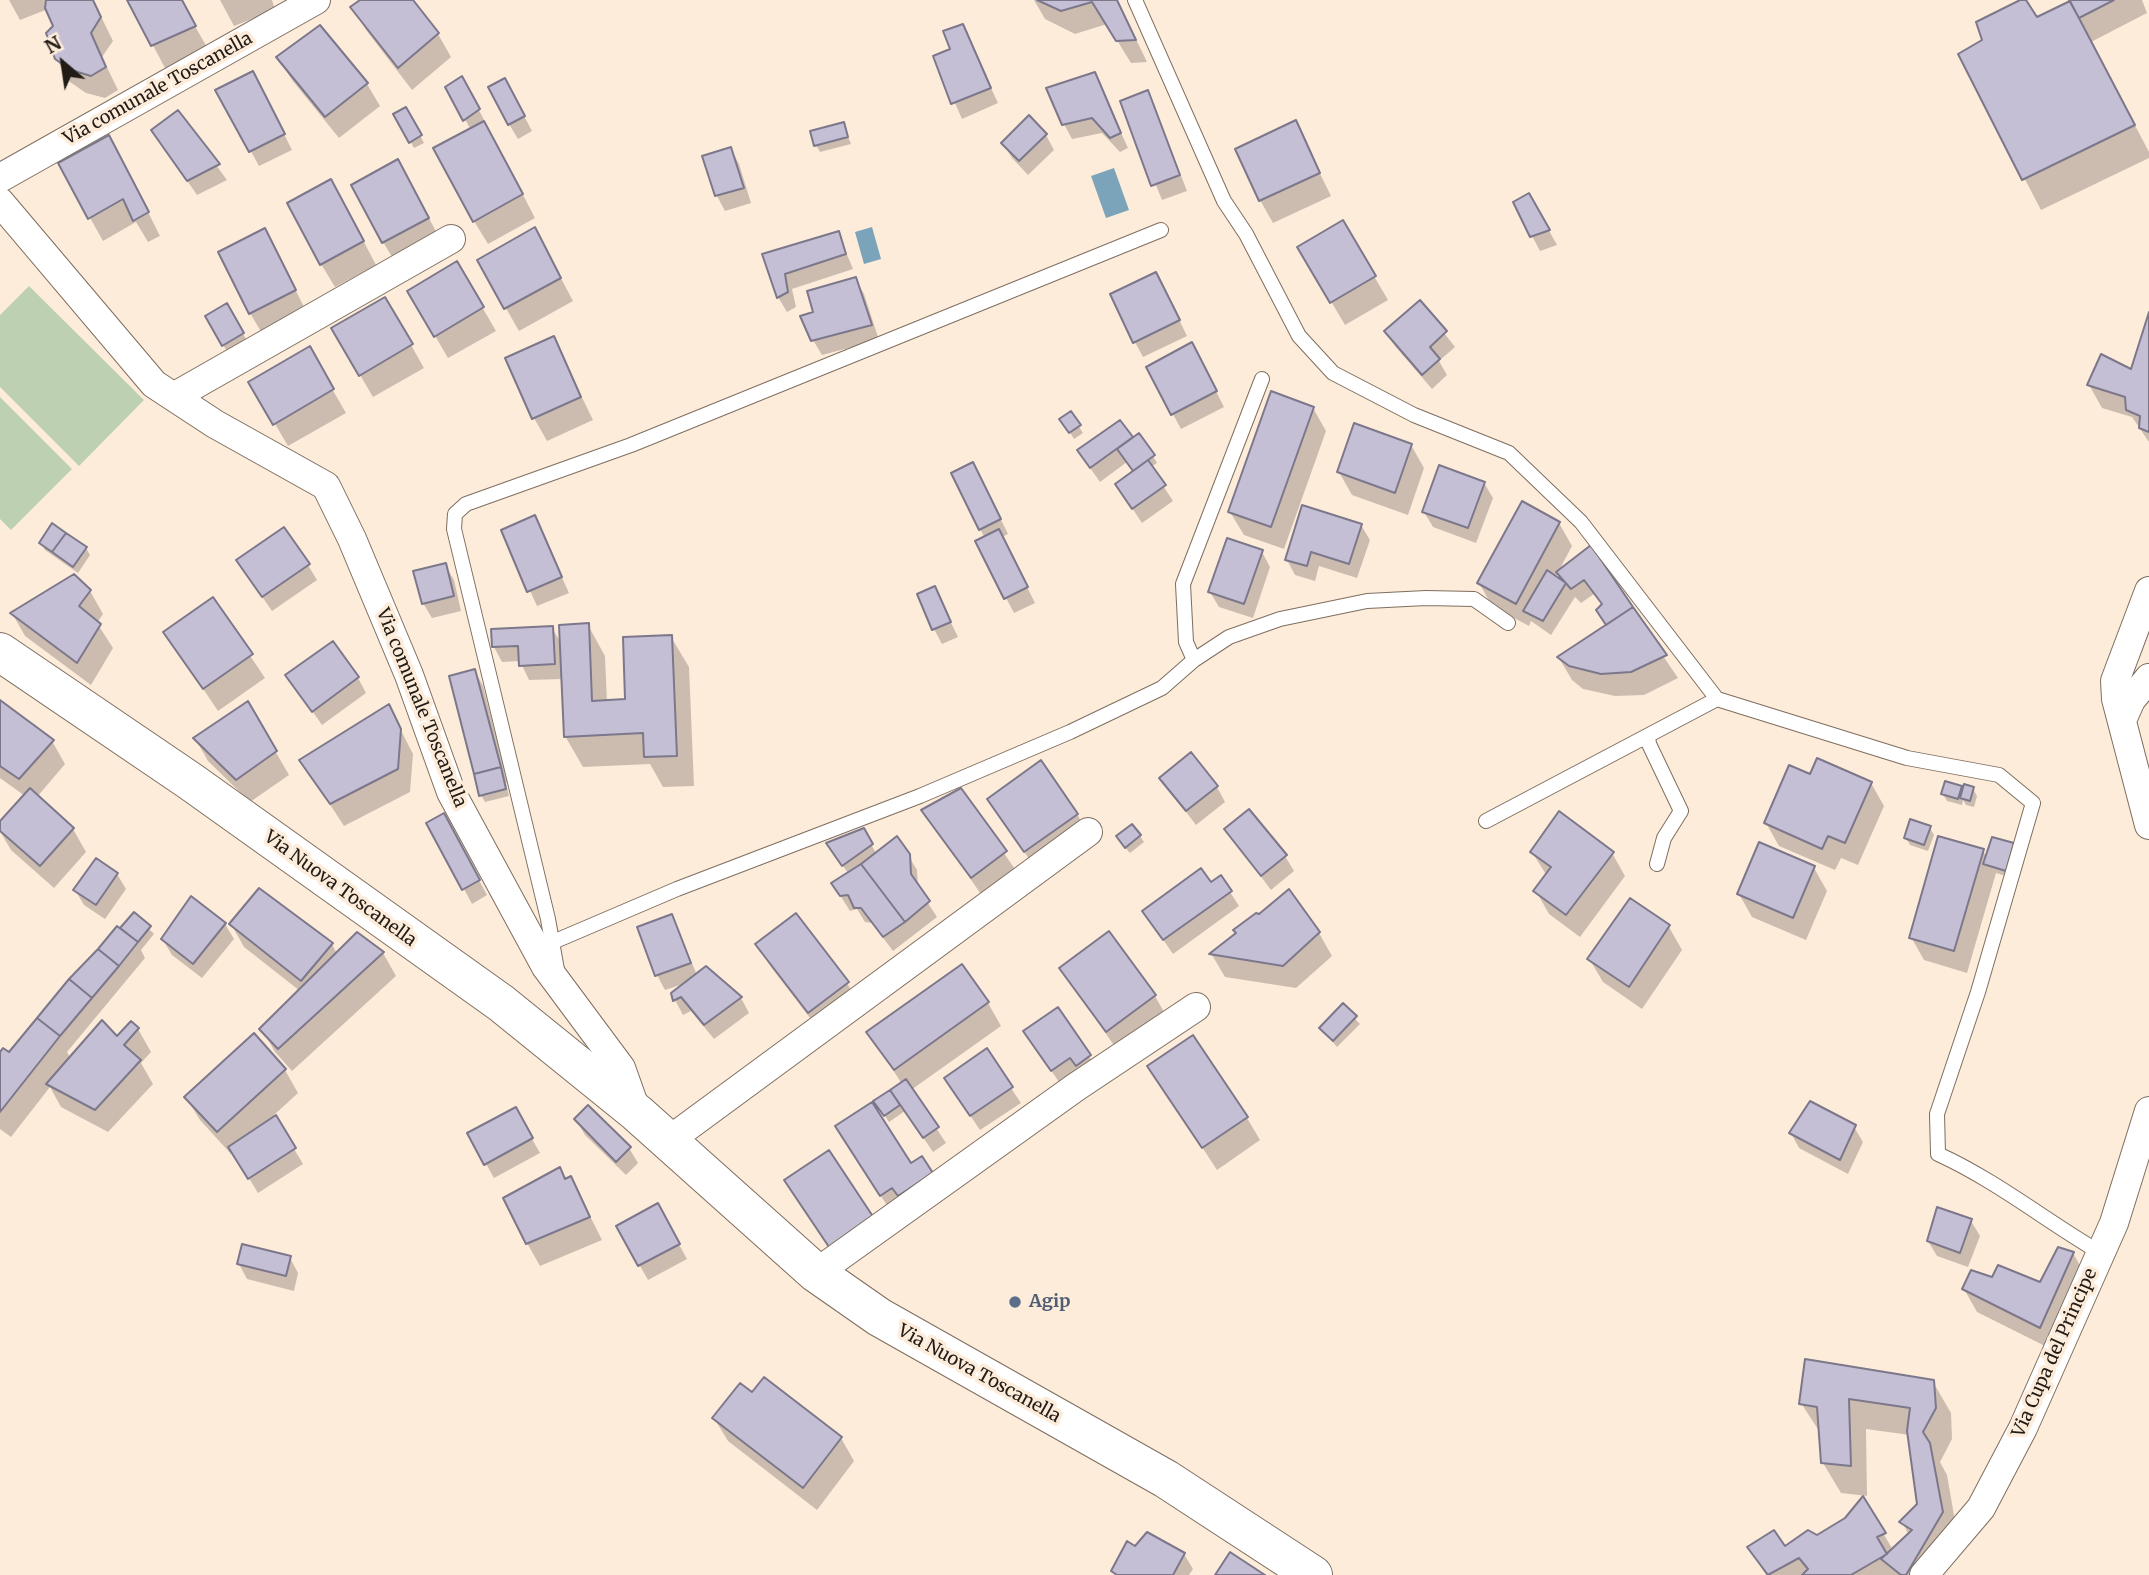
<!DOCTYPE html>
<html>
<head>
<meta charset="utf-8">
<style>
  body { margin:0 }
  #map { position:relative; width:2149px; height:1575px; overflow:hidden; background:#feecdb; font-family:Merriweather,serif }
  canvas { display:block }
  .north { position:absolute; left:28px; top:28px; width:70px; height:70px; -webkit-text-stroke:5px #feecdb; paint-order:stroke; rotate:331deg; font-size:19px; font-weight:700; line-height:28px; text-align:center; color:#221c16 }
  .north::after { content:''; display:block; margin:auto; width:24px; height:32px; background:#221c16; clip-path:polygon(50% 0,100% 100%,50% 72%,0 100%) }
</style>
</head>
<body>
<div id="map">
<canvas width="2149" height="1575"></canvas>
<div class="north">N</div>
</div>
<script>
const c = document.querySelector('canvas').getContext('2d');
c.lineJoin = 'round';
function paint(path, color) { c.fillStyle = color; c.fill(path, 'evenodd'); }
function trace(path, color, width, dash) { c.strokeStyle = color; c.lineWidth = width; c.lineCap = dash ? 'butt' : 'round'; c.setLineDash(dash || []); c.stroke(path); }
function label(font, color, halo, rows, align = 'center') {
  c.font = font + ' Merriweather,serif'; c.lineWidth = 7; c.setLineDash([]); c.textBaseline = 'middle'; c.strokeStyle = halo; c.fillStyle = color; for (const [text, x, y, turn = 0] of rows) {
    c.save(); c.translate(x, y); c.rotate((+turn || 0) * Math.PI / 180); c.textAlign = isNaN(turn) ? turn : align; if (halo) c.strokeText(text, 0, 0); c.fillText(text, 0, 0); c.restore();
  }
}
const green = new Path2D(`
  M29,286L144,400L79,466L0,387V315Z
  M0,397L72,469L11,530L0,519Z`);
const water = new Path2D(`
  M1114,168L1129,210L1106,218L1091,176Z
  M872,227L881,259L864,264L855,232Z`);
const shadow = new Path2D(`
  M9,0H93L113,41L102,57L118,90L105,98L86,93L70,82L56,58L55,26L48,9L20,20Z
  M129,0H180L208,49L165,68Z
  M220,0H272L275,10L234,26Z
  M362,0H410L438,34L451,57L412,90L366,30L353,7Z
  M1034,0H1117L1147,62L1131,63L1107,24L1075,34L1045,19Z
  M2072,0H2142L2147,13L2091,42L2149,152V158L2041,210L1960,55L2036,20L2078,19L2080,17Z
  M962,26L998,103L962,119L935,57L952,50Z
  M278,58L367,84L380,106L339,138L292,80Z
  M1094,74L1128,148L1120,152L1102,133L1072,139L1064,124Z
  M261,88L292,150L259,166L218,91Z
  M447,88L470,93L535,218L488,244L474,221L471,130Z
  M1148,92L1187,191L1162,200L1122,102Z
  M513,95L532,131L518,139L509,124Z
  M406,109L424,143L414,148L396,115Z
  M178,113L227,180L197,195L153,131Z
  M1295,123L1331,196L1273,223L1260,200Z
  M843,124L851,144L820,152L816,145Z
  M1046,135L1054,150L1028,175L1012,158L1003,143Z
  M731,149L739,164L751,203L725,211L717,196L705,157Z
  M122,160L160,236L148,242L136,222L103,241L60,164Z
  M411,184L441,241L397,265L383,242Z
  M1529,195L1557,245L1540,251L1532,236Z
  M344,204L376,265L335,287L321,264Z
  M1342,222L1388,300L1345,325L1299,247Z
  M838,233L853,269L792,289L796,307L787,312L778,297L764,255Z
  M547,252L573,301L519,331L479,261Z
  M277,253L307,313L263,335L250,313Z
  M457,264L496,331L448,358L409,291Z
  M855,279L864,294L879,340L822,355L813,340L815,313Z
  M1164,289L1187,336L1143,357L1135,342Z
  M385,299L424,368L373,397L333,329Z
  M1420,302L1455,347L1439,361L1447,375L1432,389L1395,346L1386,331Z
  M227,305L251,348L232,360L207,317Z
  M2149,318V442L2132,417L2102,408L2089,385L2132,371Z
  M553,338L593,420L547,441L534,418Z
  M309,349L346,413L288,446L251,383Z
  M1200,360L1224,407L1181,429L1148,368Z
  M1313,408L1326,431L1284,549L1244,535L1230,512Z
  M1070,413L1083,433L1074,439L1066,426Z
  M1120,422L1132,440L1139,435L1153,456L1157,463L1151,467L1173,501L1142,523L1117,485L1134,472L1127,462L1100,482L1088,465Z
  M1411,445L1424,468L1408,515L1352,495L1339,472Z
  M981,479L1008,534L1002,537L1035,603L1014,613L977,542L985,538L980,529Z
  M1484,483L1493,498L1476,543L1433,527L1424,512Z
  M535,517L569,593L537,606L503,531Z
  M1559,523L1572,546L1555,578L1566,586L1559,573L1590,548L1678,678L1644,695L1615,696L1583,689L1572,680L1559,658L1608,626L1603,606L1594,594L1581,603L1575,597L1551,635L1531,621L1529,626L1492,606L1479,583Z
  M1361,525L1370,540L1357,578L1319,566L1315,581L1295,575L1287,560Z
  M41,543L86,548L90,555L78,573L45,550Z
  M1262,552L1270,567L1253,618L1219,607L1210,592Z
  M308,565L317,580L272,611L247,575Z
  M445,565L454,580L461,611L432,618L423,603Z
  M934,588L958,637L942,644L934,629Z
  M90,591L103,614L97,623L113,648L91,685L25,636L12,613Z
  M212,599L265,678L218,711L165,632Z
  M588,625L605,656L607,702L627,701L671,637L689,667L694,786L663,787L650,764L583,767L565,736L563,679L529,680L520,661L502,662L494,647L552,628L562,645Z
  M475,671L483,686L508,782L506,783L509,796L485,802L481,795Z
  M288,676L358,678L366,693L322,725Z
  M0,702L52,741L65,764L37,797L73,829L86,852L54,888L11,850L0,831V824L25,796L0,778Z
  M248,704L289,775L250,802L208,761L195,738Z
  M389,707L413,754L410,792L344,826L301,760Z
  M1811,777L1871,783L1884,806L1858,865L1841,858L1835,870L1779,846L1766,823Z
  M1161,779L1217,787L1225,802L1196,825Z
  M1961,787L1964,792L1973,789L1977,796L1974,807L1966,805L1963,800L1962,805L1947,801L1943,794Z
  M961,791L1019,875L985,900L923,810Z
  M989,799L1077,814L1090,837L1039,874Z
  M1930,828L1934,835L1928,851L1910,845L1906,838Z
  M452,830L487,895L472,904L464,889Z
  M863,830L876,853L908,855L917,870L918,888L937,917L893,951L872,923L865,922L857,909L850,911L833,884L848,873L837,858Z
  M1226,830L1285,856L1294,871L1271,890Z
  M1140,836L1144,842L1130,853L1122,844Z
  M2013,845L2017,852L2009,877L1996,873L1967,973L1924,960L1911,937L1983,851L1987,858Z
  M1532,852L1612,853L1625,876L1580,937L1549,914L1536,891L1547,876Z
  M96,860L117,874L126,889L105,919L84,905L75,890Z
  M1814,868L1827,891L1806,940L1752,917L1739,894Z
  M1211,885L1230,892L1239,906L1173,954L1144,912Z
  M1630,900L1669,927L1682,950L1642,1009L1603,982L1590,960Z
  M134,914L154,934L141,950L145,958L67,1052L71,1059L138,1029L151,1052L141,1063L153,1084L108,1132L61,1107L50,1087L11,1137L0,1129V1055H10Z
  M672,916L697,975L705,968L741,998L749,1013L714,1039L691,1011L683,1015L675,1000L673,994L686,983L665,990L657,975Z
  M796,916L847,983L860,1006L823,1035L771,967L758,945Z
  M225,924L234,939L202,978L172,955L163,940Z
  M231,924L332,944L337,954L383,953L396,976L292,1071L275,1052L262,1029L300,991L244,947Z
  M1319,933L1332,956L1296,988L1225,977L1212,955L1238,934Z
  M1061,969L1155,996L1168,1019L1120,1054Z
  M988,1003L1001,1026L911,1090L946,1143L933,1152L905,1111L889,1122L875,1101L902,1084L869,1033Z
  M1343,1006L1360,1024L1337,1047L1321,1028Z
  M1057,1009L1099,1071L1061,1085L1025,1032Z
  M986,1051L1021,1103L980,1130L955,1093Z
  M1149,1066L1247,1118L1260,1140L1217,1170Z
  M285,1070L298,1093L274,1115L303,1164L258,1193L233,1152L231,1154L200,1120L186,1097Z
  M515,1109L540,1153L494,1178L469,1134Z
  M576,1120L629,1148L638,1163L626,1175L585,1135Z
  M1854,1127L1863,1142L1848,1174L1799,1148L1791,1133Z
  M851,1149L910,1165L931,1174L895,1218Z
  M571,1178L602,1240L540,1266L527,1243L565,1180Z
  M666,1221L687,1259L648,1280L618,1227Z
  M1971,1221L1980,1236L1968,1267L1937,1256L1928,1241Z
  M2073,1253L2086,1276L2053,1350L1977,1312L1964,1289L1993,1279L2041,1285Z
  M290,1258L298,1273L294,1291L247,1279L239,1264Z
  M764,1379L841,1438L854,1461L817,1510L728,1441L714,1418L752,1394Z
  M1933,1382L1951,1413L1952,1439L1940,1462L1947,1475L1959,1544L1941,1575H1766L1749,1548H1785L1818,1537L1846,1519L1863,1499L1893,1550L1909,1535L1902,1522L1919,1505L1910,1435L1866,1429L1867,1496L1841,1493L1823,1463L1821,1434L1801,1403Z
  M1135,1548L1184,1554L1193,1569L1189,1575H1115L1113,1571Z`);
const building = new Path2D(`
  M46,0H93L101,17L91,33L106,67L91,76L71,70L55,59L46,33L53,26L45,8Z
  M127,0H182L196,26L151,46Z
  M360,0H413L439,33L398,68L350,7Z
  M1037,0H1117L1136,40L1116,41L1092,2L1061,11Z
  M2020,0H2026L2037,17L2070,1L2135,125L2022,180L1958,54L1982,40L1976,22Z
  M2069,0H2114L2079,18Z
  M963,24L991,88L951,104L933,56L950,49L943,31Z
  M320,25L368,83L325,117L276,57Z
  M253,71L285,134L249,152L215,90Z
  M1095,72L1121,133L1110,138L1092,118L1062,125L1046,88Z
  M462,76L480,109L463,121L445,87Z
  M505,78L525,116L508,125L488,87Z
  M1148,90L1180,175L1151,186L1120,101Z
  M406,107L422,135L409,143L393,114Z
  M178,110L220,164L187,181L151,130Z
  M1029,115L1047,134L1019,161L1001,143Z
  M1296,120L1320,173L1259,201L1235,149Z
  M484,121L523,194L473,222L433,148Z
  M844,122L848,137L814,146L810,131Z
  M109,135L149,212L133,221L123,199L88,219L58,163Z
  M731,147L744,188L715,196L702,156Z
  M398,159L429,218L382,243L351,185Z
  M331,179L364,241L320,265L287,203Z
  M1529,193L1550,230L1530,237L1513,202Z
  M1343,220L1376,276L1330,303L1297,247Z
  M535,227L561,278L504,309L477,260Z
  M265,228L296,290L249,314L218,252Z
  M839,231L846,254L785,274L788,292L777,298L762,254Z
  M457,261L484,307L434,337L407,291Z
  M1156,272L1180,320L1133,343L1110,294Z
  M856,277L872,325L811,341L800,316L813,312L807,291Z
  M385,297L413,344L359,376L331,328Z
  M1420,300L1447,331L1430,347L1440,359L1422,375L1384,331Z
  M227,303L244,333L222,346L205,316Z
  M2149,312V432L2139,428L2140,416L2126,410L2125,397L2087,385L2101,354L2131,369Z
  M554,336L581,397L532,419L505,358Z
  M1192,342L1217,391L1171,415L1146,367Z
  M310,346L334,389L273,425L248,382Z
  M1271,391L1314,407L1271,527L1228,512Z
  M1071,411L1081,425L1069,433L1059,419Z
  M1120,420L1133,437L1090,468L1077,450Z
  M1354,423L1412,444L1395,493L1337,472Z
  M1139,433L1155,455L1133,471L1117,449Z
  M1148,460L1166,485L1132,509L1115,484Z
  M973,462L1001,519L979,530L951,473Z
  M1439,465L1485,482L1468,528L1422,512Z
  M1522,501L1560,522L1516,604L1477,583Z
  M1302,505L1362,524L1349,564L1311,552L1307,566L1285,560Z
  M535,515L562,577L527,592L501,530Z
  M52,523L66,533L52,552L39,543Z
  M284,527L310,564L262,597L236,560Z
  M999,529L1028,587L1004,599L975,541Z
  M66,533L87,547L73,567L52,552Z
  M1227,538L1263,550L1244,604L1208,592Z
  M1591,545L1633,607L1606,625L1596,610L1602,604L1584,580L1571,589L1556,572Z
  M446,563L454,596L422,604L413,571Z
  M1547,570L1566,583L1543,621L1523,611Z
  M74,574L91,590L79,606L101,624L77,663L10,613Z
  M935,586L951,622L932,630L917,594Z
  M213,597L253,654L203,689L163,632Z
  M1633,607L1667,655L1631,672L1601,674L1569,666L1557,657Z
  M589,623L592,701L625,699L623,637L672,635L677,756L644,757L643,733L564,737L559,625Z
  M553,626L555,664L519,666L518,646L492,647L491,629Z
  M333,641L359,677L312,712L285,675Z
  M475,669L501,767L474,774L449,676Z
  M0,700L54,740L19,779L0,766Z
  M248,701L277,751L236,780L193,738Z
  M389,704L401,729L398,769L330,804L299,760Z
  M1191,752L1218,786L1186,811L1159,778Z
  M1817,758L1872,782L1845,843L1828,836L1822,849L1764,823L1789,765L1810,774Z
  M1041,760L1078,814L1024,852L987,799Z
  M501,767L506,789L479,796L474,774Z
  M1945,781L1962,786L1958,799L1941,794Z
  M1964,784L1974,787L1970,801L1960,798Z
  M30,788L74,828L40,866L0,831V821Z
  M961,788L1007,851L971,878L921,810Z
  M1249,809L1287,855L1261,876L1224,829Z
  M1559,811L1614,852L1566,915L1533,891L1551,867L1530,852Z
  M444,813L480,880L462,890L426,823Z
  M1910,819L1931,826L1924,845L1904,838Z
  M1132,824L1141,835L1125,848L1116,836Z
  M864,828L873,844L842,866L826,843Z
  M897,836L910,854L911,874L930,901L905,922L861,864Z
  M1938,836L1984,849L1954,951L1909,938Z
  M1992,837L2014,843L2006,871L1983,864Z
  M1759,842L1815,866L1793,918L1737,894Z
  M96,858L118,873L96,905L73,890Z
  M861,864L905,922L883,937L861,908H854L848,895L840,896L831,883Z
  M1201,868L1211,882L1221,875L1232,891L1163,940L1142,911Z
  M259,888L333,943L301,981L229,924Z
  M1289,889L1320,932L1283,966L1209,954L1236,933L1233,930L1256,913L1259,914Z
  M191,896L226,923L193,964L161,939Z
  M1630,898L1670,925L1629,987L1587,959Z
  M134,912L151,926L138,942L120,928Z
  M796,913L849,982L808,1013L755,944Z
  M672,914L691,963L655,976L637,927Z
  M117,926L138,942L119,966L98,949Z
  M1109,931L1156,995L1106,1032L1059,968Z
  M357,932L384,952L278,1049L259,1029Z
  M98,949L119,966L92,998L69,979Z
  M962,964L989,1002L894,1070L866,1032Z
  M706,966L742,997L704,1025L681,997L673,1001L671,993Z
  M69,979L92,998L60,1036L37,1018Z
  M1343,1003L1357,1016L1333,1041L1319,1028Z
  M1058,1007L1091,1055L1076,1066L1070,1058L1051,1071L1023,1031Z
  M37,1018L60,1036L0,1112V1052L3,1048L9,1052Z
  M102,1020L117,1036L131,1021L139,1028L124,1045L141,1060L95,1110L46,1084Z
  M254,1033L286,1069L217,1132L184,1097Z
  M1193,1035L1248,1117L1202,1148L1147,1066Z
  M987,1048L1013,1087L970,1116L944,1078Z
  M906,1079L939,1127L923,1138L890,1090Z
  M890,1090L900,1105L884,1116L873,1101Z
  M1810,1101L1856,1125L1840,1160L1789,1133Z
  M872,1102L911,1163L922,1156L933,1173L898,1196L892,1188L880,1196L835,1126Z
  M588,1105L631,1147L616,1162L574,1119Z
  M516,1107L533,1138L484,1165L467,1133Z
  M276,1115L296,1148L248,1179L228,1147Z
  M829,1150L874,1218L829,1247L784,1180Z
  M560,1167L565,1179L571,1176L590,1217L526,1244L503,1198Z
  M658,1203L680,1244L638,1266L616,1226Z
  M1937,1207L1972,1219L1960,1253L1927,1241Z
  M242,1244L291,1256L286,1276L237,1264Z
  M2058,1247L2074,1252L2040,1328L1962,1289L1971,1270L1992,1277L1998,1265L2040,1282Z
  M1805,1359L1934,1380L1936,1408L1923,1432L1930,1443L1943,1512L1906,1575H1901L1881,1559L1912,1530L1899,1522L1917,1504L1907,1431L1910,1408L1849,1399L1851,1466L1821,1463L1817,1407L1799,1404Z
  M764,1377L842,1437L803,1488L712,1418L740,1383L752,1392Z
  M1863,1496L1886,1533L1877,1537L1887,1554L1851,1575H1802L1808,1569L1799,1558L1768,1575L1747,1547L1774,1530L1785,1546L1808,1530L1817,1535L1845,1518Z
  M1147,1532L1185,1553L1173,1575H1117L1111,1571L1127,1541L1135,1546Z
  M1230,1552L1265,1575H1215Z`);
const lane = new Path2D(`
  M1135,0L1224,201L1246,234L1299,336L1333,373L1414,415L1509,453L1581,522L1717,699L1907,758L1999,775L2033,803L1978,992L1937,1114L1938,1154C1997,1181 2046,1221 2101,1253
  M1194,660L1186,642L1183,584L1262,379
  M1648,736L1649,744L1681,811L1664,838L1657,864
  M1486,821L1717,699
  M553,942L677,889L920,796L1070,732L1162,688L1194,660L1229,637L1280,619L1367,601L1426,598L1474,599L1508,623
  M557,970L548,919L454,529L455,514L466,504L631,445L1161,230`);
const street = new Path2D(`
  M0,178L316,0
  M0,202L154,384L215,424L326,486L352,539L409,675L451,792L546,967L621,1068L637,1113
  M175,396L451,239
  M2149,591L2115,681L2116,699L2149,825
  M2123,718L2131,700L2149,678
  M668,1141L1088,832
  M816,1273L1076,1087L1196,1007
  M1924,1575L1981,1508L2023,1428L2114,1223L2149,1111`);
const secondary = new Path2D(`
  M0,652L190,781L501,1003L637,1113L816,1273L879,1317L1166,1479L1313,1575`);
const markers = [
  [1015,1302,7,"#5c6f8a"]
];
const streetNames = [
  ["Via comunale Toscanella",158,89,-29],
  ["Via comunale Toscanella",421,708,68],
  ["Via Nuova Toscanella",340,889,36],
  ["Via Cupa del Principe",2055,1353,-66],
  ["Via Nuova Toscanella",979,1374,29]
];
const serviceNames = [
  ["Agip",1029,1302]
];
paint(green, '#bdd1b2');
paint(water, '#7ba3ba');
paint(shadow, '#0003');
paint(building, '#c4bfd4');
trace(building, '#7c778a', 2);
trace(lane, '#7e6e5f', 16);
trace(street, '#7e6e5f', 30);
trace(secondary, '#7e6e5f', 40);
trace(lane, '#fff', 14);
trace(street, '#fff', 28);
trace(secondary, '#fff', 38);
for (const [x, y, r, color] of markers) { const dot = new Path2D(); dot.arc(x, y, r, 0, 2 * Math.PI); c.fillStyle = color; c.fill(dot); trace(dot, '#feecdb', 2.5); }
label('18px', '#221c16', '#feecdb', streetNames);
label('bold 18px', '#4e5e75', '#feecdb', serviceNames, 'left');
</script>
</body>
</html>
